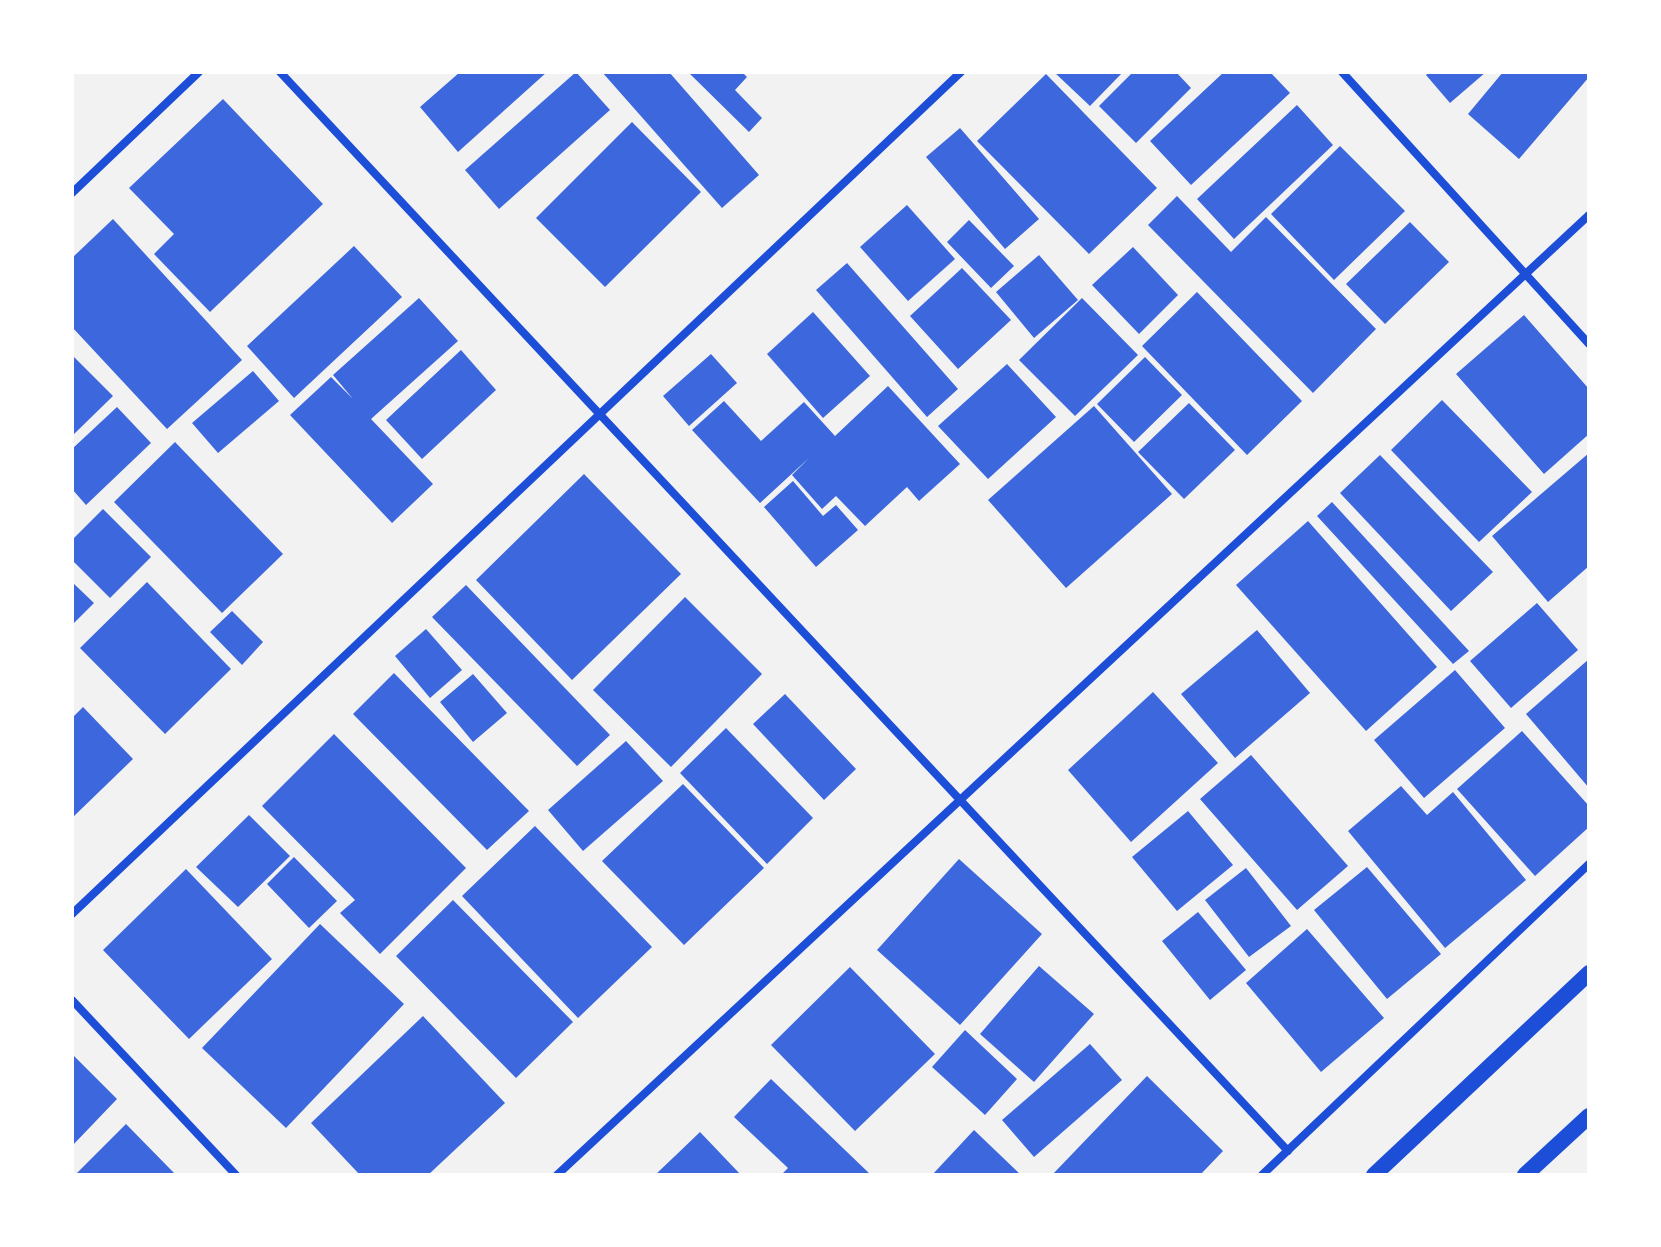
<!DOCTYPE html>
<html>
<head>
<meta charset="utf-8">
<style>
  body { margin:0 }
  #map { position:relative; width:1661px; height:1247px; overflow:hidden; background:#f2f2f2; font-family:"DejaVu Sans",sans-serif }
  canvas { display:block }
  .frame { position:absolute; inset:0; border:74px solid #fff; pointer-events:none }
</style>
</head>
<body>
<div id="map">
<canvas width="1661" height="1247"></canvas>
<div class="frame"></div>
</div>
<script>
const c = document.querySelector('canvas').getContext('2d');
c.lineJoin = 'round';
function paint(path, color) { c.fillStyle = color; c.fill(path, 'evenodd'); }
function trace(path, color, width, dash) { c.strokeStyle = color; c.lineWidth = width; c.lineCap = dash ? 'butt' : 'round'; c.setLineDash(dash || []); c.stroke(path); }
const building = new Path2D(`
  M460,72H547L458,152L420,107Z
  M576,72L610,110L499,209L465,170Z
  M602,72H669L759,175L722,208Z
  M688,72H742L747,77L735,90L762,118L749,132Z
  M1054,72H1123L1090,106Z
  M1133,72H1176L1191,88L1136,143L1099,106Z
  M1224,72H1270L1290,93L1191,185L1150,141Z
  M1429,72H1486L1450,103L1426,75Z
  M1503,72H1589V77L1519,159L1468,114Z
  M1046,74L1157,188L1089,254L977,141Z
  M223,99L323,204L210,312L154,254L174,234L129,188Z
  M1297,105L1333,145L1234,239L1197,199Z
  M632,122L701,192L605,287L536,218Z
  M960,128L1039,219L1005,249L926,157Z
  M1340,146L1405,211L1334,280L1271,214Z
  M1177,196L1231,252L1266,217L1376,329L1313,393L1148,225Z
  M907,205L955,259L908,301L860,247Z
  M113,219L242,360L167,429L72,327V258Z
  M969,220L1014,266L991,288L947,242Z
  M1410,222L1449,262L1385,324L1346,284Z
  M354,246L402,297L294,398L247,346Z
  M1133,247L1178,295L1139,334L1092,285Z
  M1039,255L1078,300L1034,338L996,292Z
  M847,263L958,389L927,417L816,290Z
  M962,268L1011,320L958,369L910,316Z
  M1197,292L1302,401L1247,455L1142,346Z
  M419,298L458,341L371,419L433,484L392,523L290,415L331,377L353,399L333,375Z
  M1082,298L1138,355L1075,416L1019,360Z
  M813,312L870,376L823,418L767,354Z
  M1524,315L1589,389V434L1544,474L1456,374Z
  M461,350L496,390L422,459L386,420Z
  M711,354L737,383L689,426L663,396Z
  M72,355L113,396L72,436Z
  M1145,357L1182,395L1134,442L1097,404Z
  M1007,364L1056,417L988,479L938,426Z
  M253,371L279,401L218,453L192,423Z
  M888,386L960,464L919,501L907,487L865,526L836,496L822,509L792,475L809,458L760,503L692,430L724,401L761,441L804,402L835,436Z
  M1442,400L1532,492L1479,542L1391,450Z
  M1189,403L1235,450L1184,499L1138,452Z
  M1094,406L1172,494L1066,588L988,500Z
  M117,407L151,443L86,505L72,489V449Z
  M175,442L283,554L222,613L114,502Z
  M1589,453V566L1548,602L1492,536Z
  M1380,455L1493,572L1451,611L1340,493Z
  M584,474L681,574L572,680L476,580Z
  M793,481L823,516L836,505L858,530L816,567L764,507Z
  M1332,502L1469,651L1453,664L1317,516Z
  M103,509L151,557L110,598L72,560V540Z
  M1308,521L1437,667L1366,731L1236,585Z
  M72,582L94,603L72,625Z
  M147,582L231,669L165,734L80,648Z
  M466,585L610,735L577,766L432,617Z
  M685,597L762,674L671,767L593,690Z
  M1537,603L1578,650L1511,708L1470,661Z
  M232,611L263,642L242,665L210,632Z
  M426,629L462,670L430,698L395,656Z
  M1257,630L1310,693L1235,758L1181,694Z
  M1589,659V788L1526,714Z
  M1455,670L1505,728L1424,798L1374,740Z
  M394,673L529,811L487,850L353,714Z
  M473,674L507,713L473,742L440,702Z
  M1153,692L1218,763L1131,842L1068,770Z
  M785,694L856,769L824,800L753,724Z
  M83,707L133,759L72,818V718Z
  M726,728L813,818L767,864L680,773Z
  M1522,731L1589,806V827L1535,876L1457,789Z
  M334,734L466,868L380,954L340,913L355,900L262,806Z
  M626,741L663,781L583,851L548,810Z
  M1251,755L1348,866L1297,910L1200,799Z
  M683,784L764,868L684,945L602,861Z
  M1401,786L1427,815L1453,792L1526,880L1445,948L1348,831Z
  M1188,811L1233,865L1177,911L1132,857Z
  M249,815L290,856L238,907L196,867Z
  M535,826L652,947L578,1018L462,896Z
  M294,857L337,901L309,928L267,884Z
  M959,859L1042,934L960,1025L877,950Z
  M1367,867L1441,954L1387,999L1314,910Z
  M1246,868L1291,926L1249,957L1205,900Z
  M186,869L272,959L189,1039L103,950Z
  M453,900L573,1022L516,1078L396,956Z
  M1198,912L1246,970L1210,1000L1162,941Z
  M320,924L404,1004L286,1128L202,1048Z
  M1307,929L1384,1018L1321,1072L1246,983Z
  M1039,966L1094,1014L1034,1082L980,1034Z
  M850,967L935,1054L855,1131L771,1045Z
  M423,1016L505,1103L428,1175H360L311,1123Z
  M965,1030L1017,1079L985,1115L932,1067Z
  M1090,1044L1122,1080L1034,1157L1002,1120Z
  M72,1054L117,1099L72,1146Z
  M1147,1076L1223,1151L1200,1175H1052Z
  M771,1079L871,1175H781L788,1168L734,1117Z
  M126,1124L176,1175H75Z
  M974,1130L1021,1175H932Z
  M700,1132L741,1175H655L675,1156Z`);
const minor = new Path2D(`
  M280,72L1288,1151
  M1342,72L1589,344
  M72,193L199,72
  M72,914L961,72
  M72,1000L236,1175
  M557,1175L1589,215
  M1262,1175L1589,864`);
const secondary = new Path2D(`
  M1374,1175L1589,973
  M1525,1175L1589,1116`);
paint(building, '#3d67dc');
trace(minor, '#1d4ed8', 8);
trace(secondary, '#1d4ed8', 16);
</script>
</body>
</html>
